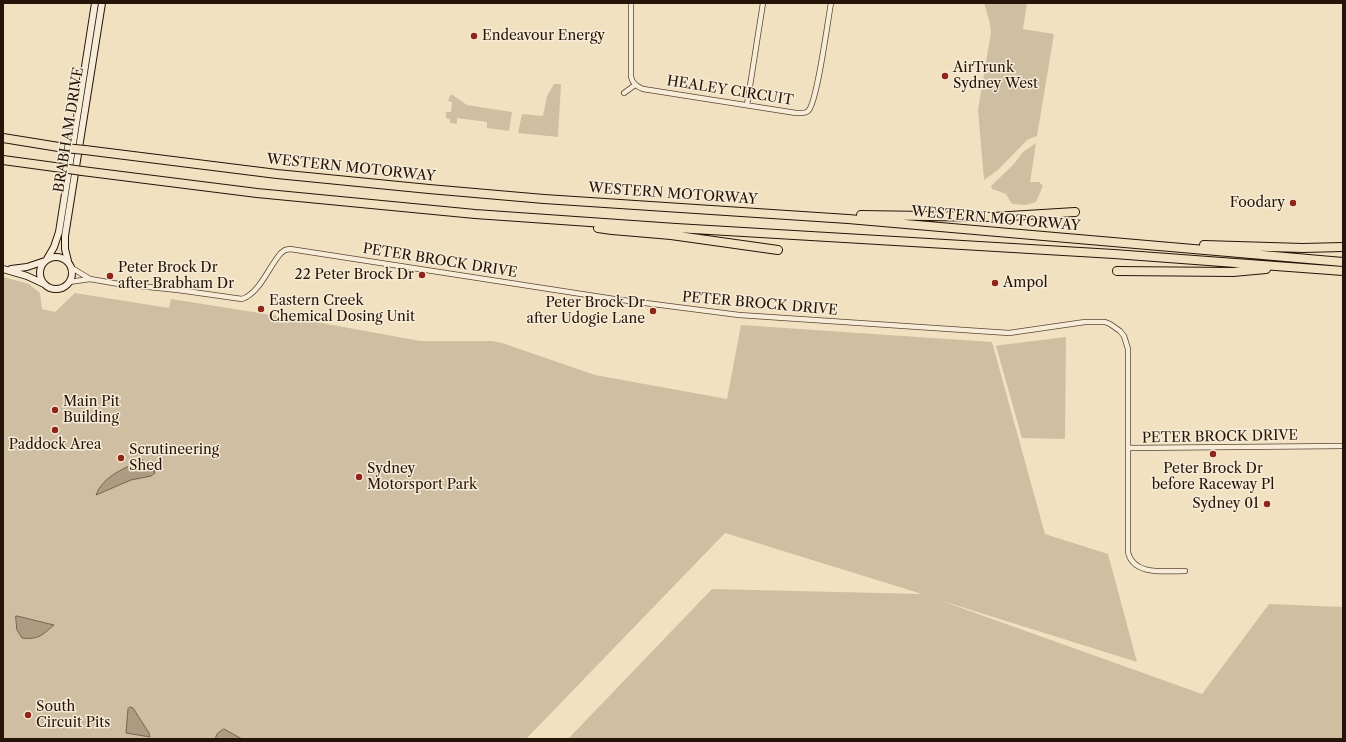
<!DOCTYPE html>
<html>
<head>
<meta charset="utf-8">
<style>
  body { margin:0 }
  #map { position:relative; width:1346px; height:742px; overflow:hidden; background:#f2e1c1; font-family:"Libre Caslon Text",serif }
  canvas { display:block }
  .frame { position:absolute; inset:0; border:4px solid #261408; pointer-events:none }
</style>
</head>
<body>
<div id="map">
<canvas width="1346" height="742"></canvas>
<div class="frame"></div>
</div>
<script>
const c = document.querySelector('canvas').getContext('2d');
c.lineJoin = 'round';
function paint(path, color) { c.fillStyle = color; c.fill(path, 'evenodd'); }
function trace(path, color, width, dash) { c.strokeStyle = color; c.lineWidth = width; c.lineCap = dash ? 'butt' : 'round'; c.setLineDash(dash || []); c.stroke(path); }
function label(font, color, halo, rows, align = 'center') {
  c.font = font + ' "Libre Caslon Text",serif'; c.lineWidth = 3; c.setLineDash([]); c.textBaseline = 'middle'; c.strokeStyle = halo; c.fillStyle = color; for (const [text, x, y, turn = 0] of rows) {
    c.save(); c.translate(x, y); c.rotate((+turn || 0) * Math.PI / 180); c.textAlign = isNaN(turn) ? turn : align; if (halo) c.strokeText(text, 0, 0); c.fillText(text, 0, 0); c.restore();
  }
}
const green = new Path2D(`
  M984,3H1027L1023,29L1054,34L1037,136L1027,140L998,170L984,180L978,110L991,32L989,20Z
  M554,84H561L558,137L518,133L522,114L543,116L547,96Z
  M451,94L467,105L512,112L509,131L487,128V122L457,118V124L450,123V119L446,118V112H451L452,102L448,101Z
  M1036,143L1030,182H1039L1043,186L1036,202L1026,205L1012,204L1006,194L992,189L991,186L1013,165L1023,152Z
  M3,277L29,284L40,293L42,309L55,312L75,293L169,308L171,299L316,322L420,341H492L502,343L595,375L727,399L741,325L992,342L1045,534L1108,554L1137,662L939,600L1202,694L1269,604L1343,607V739H568L712,589L922,594L725,533L526,739H3Z
  M1066,337L1065,439L1022,438L996,346L1001,345Z`);
const water = new Path2D(`
  M142,460L153,467L155,473L151,476L131,480L96,495C103,476 125,468 142,460Z
  M16,616H17L54,625C42,635 39,640 22,638L17,630Z
  M130,707L133,708L149,733L150,737L126,733L128,709Z
  M224,729L242,739H215L217,734Z`);
const street = new Path2D(`
  M631,3V77C633,84 636,86 643,89L796,113C800,113 805,114 808,111C817,104 828,19 831,3
  M624,93L635,85
  M747,105L763,3
  M72,268L90,279
  M69,282L90,279L119,284L178,290L242,299C260,293 269,266 281,253L285,250L290,249L614,299L739,315L1009,333L1085,322H1105L1110,324L1120,331L1124,336L1128,349V552C1133,576 1166,571 1185,571
  M1128,448L1343,446`);
const secondary = new Path2D(`
  M40 273a16 16 0 1 1 32 0a16 16 0 1 1-32 0Z
  M47,259L54,247L59,232L95,3
  M68,261L65,249V236L102,3
  M3,269L27,276L44,284
  M11,269L27,267L45,261`);
const highway = new Path2D(`
  M3,138L65,148
  M85,150L277,174L429,189L544,199L848,219L1343,262
  M3,160L62,168
  M82,171L257,193L475,214L676,228L1114,254L1343,271
  M861,215L993,217L1075,212
  M598,228L612,230L671,235L778,250
  M1204,245L1303,248L1343,247
  M1117,271L1233,272L1266,269`);
const highwayBridge = new Path2D(`
  M65,148L85,150
  M62,168L82,171`);
const markers = [
  [474,36,4,"#8f2418"],
  [945,76,4,"#8f2418"],
  [1293,203,4,"#8f2418"],
  [422,275,4,"#8f2418"],
  [110,276,4,"#8f2418"],
  [995,283,4,"#8f2418"],
  [261,309,4,"#8f2418"],
  [653,311,4,"#8f2418"],
  [55,410,4,"#8f2418"],
  [55,430,4,"#8f2418"],
  [1213,454,4,"#8f2418"],
  [121,458,4,"#8f2418"],
  [359,477,4,"#8f2418"],
  [1267,504,4,"#8f2418"],
  [28,715,4,"#8f2418"]
];
const poiNames = [
  ["Endeavour Energy",482,36],
  ["AirTrunk",953,68],
  ["Sydney West",953,84],
  ["Foodary",1285,203,"right"],
  ["Peter Brock Dr",118,268],
  ["after Brabham Dr",118,284],
  ["22 Peter Brock Dr",414,275,"right"],
  ["Ampol",1003,283],
  ["Eastern Creek",269,301],
  ["Chemical Dosing Unit",269,317],
  ["Peter Brock Dr",645,303,"right"],
  ["after Udogie Lane",645,319,"right"],
  ["Main Pit",63,402],
  ["Building",63,418],
  ["Paddock Area",55,445,"center"],
  ["Scrutineering",129,450],
  ["Shed",129,466],
  ["Sydney",367,469],
  ["Motorsport Park",367,485],
  ["Peter Brock Dr",1213,469,"center"],
  ["before Raceway Pl",1213,485,"center"],
  ["Sydney 01",1259,504,"right"],
  ["South",36,707],
  ["Circuit Pits",36,723]
];
const streetNames = [
  ["HEALEY CIRCUIT",730,91,9],
  ["BRABHAM DRIVE",69,130,-81],
  ["WESTERN MOTORWAY",351,168,6],
  ["WESTERN MOTORWAY",673,194,4],
  ["WESTERN MOTORWAY",996,219,5],
  ["PETER BROCK DRIVE",440,261,9],
  ["PETER BROCK DRIVE",760,304,5],
  ["PETER BROCK DRIVE",1220,437,-1]
];
paint(green, '#cfbea2');
paint(water, '#ad9b82');
trace(water, '#776551', 1);
trace(street, '#594736', 6);
trace(secondary, '#261408', 8);
trace(highway, '#261408', 10);
trace(street, '#f7ecd7', 4.5);
trace(secondary, '#f7ecd7', 6);
trace(highway, '#f2e1c1', 8);
trace(highwayBridge, '#261408', 10, []);
trace(highwayBridge, '#f2e1c1', 8);
for (const [x, y, r, color] of markers) { const dot = new Path2D(); dot.arc(x, y, r, 0, 2 * Math.PI); c.fillStyle = color; c.fill(dot); trace(dot, '#f7ecd7', 1.5); }
label('14px', '#261408', '#f7ecd7', poiNames, 'left');
label('14px', '#261408', '#f7ecd7', streetNames);
</script>
</body>
</html>
